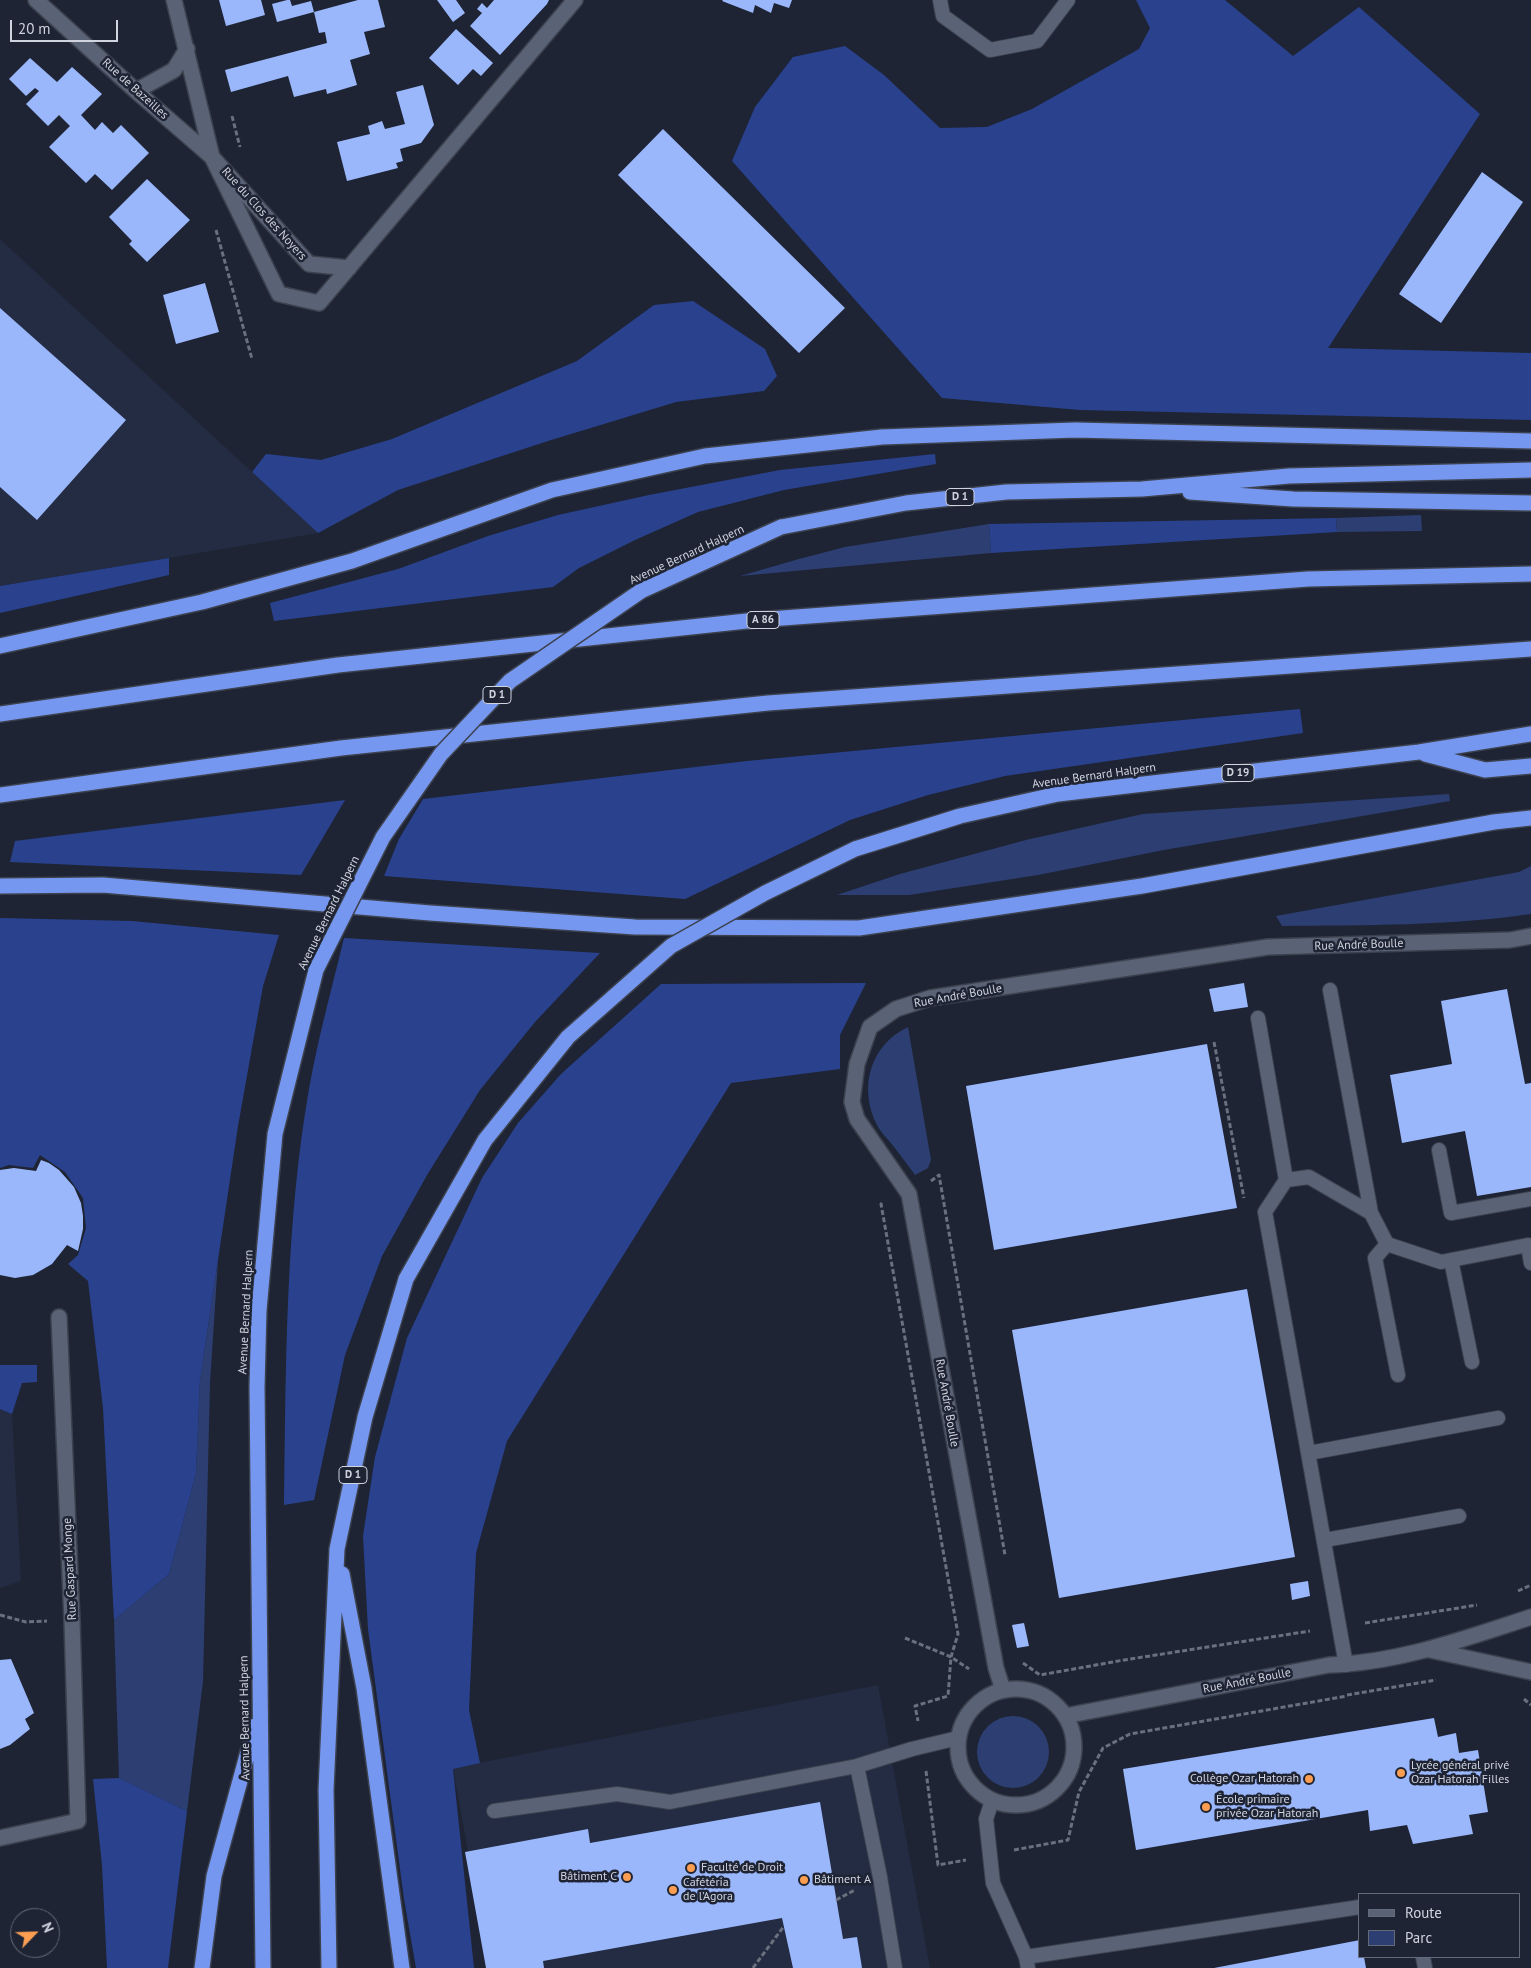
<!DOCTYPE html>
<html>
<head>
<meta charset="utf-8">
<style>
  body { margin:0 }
  #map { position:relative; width:1531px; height:1968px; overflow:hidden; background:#1e2434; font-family:"PT Sans",sans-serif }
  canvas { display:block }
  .legend { position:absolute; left:1358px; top:1893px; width:162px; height:65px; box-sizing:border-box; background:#1e2434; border:1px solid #656a78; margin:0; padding:6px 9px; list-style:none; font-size:15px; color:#d0d4df }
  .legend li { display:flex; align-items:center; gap:10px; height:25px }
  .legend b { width:25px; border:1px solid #656a78 }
  .north { position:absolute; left:10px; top:1908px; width:50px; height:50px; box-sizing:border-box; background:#1e2434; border:1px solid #656a78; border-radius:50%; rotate:66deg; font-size:14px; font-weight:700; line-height:20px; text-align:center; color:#d0d4df }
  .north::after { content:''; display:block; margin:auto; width:18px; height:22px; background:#fc9e52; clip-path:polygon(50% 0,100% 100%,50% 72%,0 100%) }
  .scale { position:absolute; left:10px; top:20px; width:108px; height:22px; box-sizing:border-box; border:2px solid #d0d4df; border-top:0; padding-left:6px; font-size:15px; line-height:18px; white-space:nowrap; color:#d0d4df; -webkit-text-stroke:4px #1e2434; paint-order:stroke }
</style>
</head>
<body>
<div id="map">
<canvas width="1531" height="1968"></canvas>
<ul class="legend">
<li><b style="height:6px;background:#5a6275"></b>Route</li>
<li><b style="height:14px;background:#2d3f72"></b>Parc</li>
</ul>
<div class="north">N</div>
<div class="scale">20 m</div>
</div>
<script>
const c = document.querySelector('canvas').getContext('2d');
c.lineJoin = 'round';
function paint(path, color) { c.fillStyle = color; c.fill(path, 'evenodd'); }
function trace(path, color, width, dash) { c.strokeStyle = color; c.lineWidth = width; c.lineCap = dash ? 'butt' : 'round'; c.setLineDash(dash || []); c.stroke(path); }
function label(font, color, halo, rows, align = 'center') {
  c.font = font + ' "PT Sans",sans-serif'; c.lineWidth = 5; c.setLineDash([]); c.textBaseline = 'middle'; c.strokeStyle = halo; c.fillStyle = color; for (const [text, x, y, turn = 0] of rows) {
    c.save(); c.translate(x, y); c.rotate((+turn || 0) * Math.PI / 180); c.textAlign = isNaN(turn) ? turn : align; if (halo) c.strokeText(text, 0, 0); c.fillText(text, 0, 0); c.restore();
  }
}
const built = new Path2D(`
  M0,239L252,472L318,533L0,586Z
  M0,1409L12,1414L21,1581L0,1588Z
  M878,1685L930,1968H489L453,1768Z`);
const green = new Path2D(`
  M1421,515L1422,531L1337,532L1336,518Z
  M989,524L991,553L740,576L799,559L845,547Z
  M1449,794L1450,801L1164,850L1038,875L909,895H837L900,874L1026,840L1143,814Z
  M1531,866V914C1449,926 1365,925 1282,926L1276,916L1519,872Z
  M908,1027L931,1160L928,1168L915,1175C908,1165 901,1156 894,1147C889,1140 881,1133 877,1125C858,1088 870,1045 908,1027Z
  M218,1260L210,1383L203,1681L187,1811L119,1778L114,1620L169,1574L196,1473L200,1380Z
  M977 1752a36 36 0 1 1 72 0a36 36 0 1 1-72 0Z`);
const forest = new Path2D(`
  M1136,0H1225L1293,56L1359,7L1480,114L1328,348L1531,353V420L1080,410L942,398L732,161L755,107L793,57L845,46L884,75L940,128L987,127L1032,109L1139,49L1150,28Z
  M693,301L765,349L777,376L764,391L676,402L548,441L398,490L318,533L252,472L266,454L321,460L392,439L577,361L654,305Z
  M935,454L936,464L784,490L698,512L635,540L579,568L553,587L274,621L270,603L398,569L488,536L558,515L649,495L780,470Z
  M1336,518L1337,532L991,553L989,524Z
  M169,558V575L0,613V586Z
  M1300,709L1303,733L1005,776L928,795L850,820L685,899L384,876L399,839L423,799L747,761Z
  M345,800L301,875L10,862L15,841Z
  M0,918L132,921L279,935L263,986L238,1126L200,1380L196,1473L169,1574L114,1620L103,1408L88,1281L68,1264L78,1255L86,1228L83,1198L65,1172L40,1155L33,1168L9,1165L0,1168Z
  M344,938L600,953L535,1022L480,1090L427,1175L382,1256L345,1355L314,1500L284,1505C286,1367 285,1226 309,1089C318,1038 332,988 344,938Z
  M866,983L840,1035V1069L731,1083L507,1441L476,1553L469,1710L480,1763L453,1769L474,1968H416L404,1899L368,1629L363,1536L375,1457L407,1338L482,1178L518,1123L561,1074L661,984Z
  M0,1365H37V1382L22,1383L12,1414L0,1409Z
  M119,1778L187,1811L168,1968H107L102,1865L93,1779Z`);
const building = new Path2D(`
  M219,0H261L265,15L226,26Z
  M287,0H290L292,6L311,1L314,12L277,22L272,4Z
  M358,0H378L385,27L364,32L370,54L350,60L357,85L327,94L326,89L294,97L288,76L231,92L225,70L327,43L325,32L319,33L314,12Z
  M437,0H456L465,13L453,22Z
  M494,0H549L547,4L500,55L470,26L482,13L477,9L482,3L487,8Z
  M723,0H792L789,8L774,3L771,13L755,5L753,13L722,1Z
  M456,29L493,63L481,76L473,69L458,85L429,58Z
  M30,58L57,82L72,67L102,94L81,115L95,130L102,122L113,133L121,125L149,153L112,190L95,174L86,183L49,147L70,126L59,115L48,126L26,104L39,91L35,88L26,96L9,79Z
  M423,85L434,125L421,143L400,149L403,161L396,163L398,168L347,181L337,142L370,134L368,126L382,121L385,129L405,124L396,92Z
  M663,129L845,308L799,353L618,175Z
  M1482,172L1523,202L1441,323L1399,294Z
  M147,179L190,220L147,262L129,244L132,241L109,217Z
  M205,283L219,332L176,344L163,295Z
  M0,308L126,420L37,520L0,487Z
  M1244,983L1248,1007L1214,1012L1209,989Z
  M1507,989L1525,1084L1531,1083V1187L1477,1196L1465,1131L1402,1143L1390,1075L1452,1064L1441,1001Z
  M1207,1044L1237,1208L994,1250L966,1086Z
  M41,1160L49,1163L59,1170L74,1187L81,1203L83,1216V1229L78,1251L67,1245L52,1264L33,1275L15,1278L0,1275V1170L14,1168L36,1171Z
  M1247,1289L1295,1557L1059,1598L1012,1330Z
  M1308,1581L1310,1596L1292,1600L1290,1584Z
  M1024,1623L1029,1646L1017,1648L1012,1625Z
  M11,1659L34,1713L25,1719L30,1729L10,1745L0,1749V1660Z
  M1434,1718L1438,1737L1456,1733L1459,1753L1478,1750L1488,1812L1469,1815L1473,1834L1413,1844L1407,1825L1370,1831L1368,1810L1136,1850L1123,1769Z
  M820,1802L843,1939L857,1937L862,1968H793L782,1918L543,1961L544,1968H486L465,1852L588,1829L590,1843Z
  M1360,1940V1957H1364L1366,1968H1214Z`);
const path = new Path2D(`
  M232,116L240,147
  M216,230L252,359
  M1214,1042L1244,1198
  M931,1181L939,1175L1005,1555
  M882,1203L881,1204L958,1634L951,1657L948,1696L915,1706L918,1721
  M1518,1591L1531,1585
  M0,1615L26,1622L47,1621
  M1365,1623L1477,1605
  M905,1638L951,1657L969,1669
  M1023,1663L1040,1675L1124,1660L1310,1631
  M1347,1695L1436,1680
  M1524,1699L1531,1705
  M926,1771L938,1865L966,1860
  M1014,1850L1068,1840L1079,1792L1103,1748L1130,1734L1347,1696
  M836,1900L855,1890
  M753,1968L784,1926`);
const lane = new Path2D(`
  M940,0L943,16L990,50L1037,41L1068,0
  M1330,990L1371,1213
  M1258,1018L1286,1180L1265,1212L1346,1665
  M1439,1150L1451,1213L1531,1199
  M1286,1180L1309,1177L1371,1213L1387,1244L1441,1262L1528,1245L1531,1263
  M1387,1244L1375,1258L1398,1375
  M1451,1260L1472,1362
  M1309,1453L1498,1418
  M1325,1540L1459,1516
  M857,1766L880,1877L895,1968
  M992,1801L986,1819L993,1883L1026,1957
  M494,1811L617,1794L670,1802L857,1766L912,1749L958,1738
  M1423,1957L1425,1968
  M1028,1968L1026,1957L1360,1907`);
const street = new Path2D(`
  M36,0L136,91L212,157L309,264L349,268
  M174,0L212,157L279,294L319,303L575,0
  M136,91L174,70L187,49
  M1430,1650L1531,1672
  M958 1747a58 58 0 1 1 116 0a58 58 0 1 1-116 0Z
  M1003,1690L996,1668L909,1194L857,1119L852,1102L857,1064L870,1027L896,1009L930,998L1268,947L1510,940L1531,936
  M1065,1716L1329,1665C1399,1663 1466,1638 1531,1617
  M0,1838L78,1821L72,1621L59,1317`);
const highway = new Path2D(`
  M1190,492L1293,499L1531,503
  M781,527L906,503L1006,492L1142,489L1289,476L1531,470
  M0,646L202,602L352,561L552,490L705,456L882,437L1075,430L1531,441
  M0,714L338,665L756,620L1308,579L1531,574
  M1425,754L1485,770L1531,766
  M0,795L341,748L768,703L1531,649
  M855,849L960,816L1058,794L1419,752L1531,734
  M0,886L103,885L430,913L635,927L859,928L1142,886L1494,822L1531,818
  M342,1574L364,1688L402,1968
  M202,1968L214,1876L255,1726
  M263,1968L257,1387L259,1310L275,1134L316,970
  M329,1968L326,1790L337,1549L365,1417L406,1279L485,1140L568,1037`);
const highwayBridge = new Path2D(`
  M316,970L383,837L441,754L510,681L641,591L781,527
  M568,1037L671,946L765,893L855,849`);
const markers = [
  [1401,1773,5,"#fc9e52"],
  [1309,1779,5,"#fc9e52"],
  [1206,1807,5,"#fc9e52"],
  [691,1868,5,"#fc9e52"],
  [627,1877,5,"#fc9e52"],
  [804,1880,5,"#fc9e52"],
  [673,1890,5,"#fc9e52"]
];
const shields = [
  [960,497,28],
  [763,620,32],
  [497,695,28],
  [1238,773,32],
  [353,1475,28]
];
const shieldNames = [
  ["D 1",960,497],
  ["A 86",763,620],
  ["D 1",497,695],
  ["D 19",1238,773],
  ["D 1",353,1475]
];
const streetNames = [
  ["Rue de Bazeilles",135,89,42],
  ["Rue du Clos des Noyers",264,214,48],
  ["Avenue Bernard Halpern",687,555,-25],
  ["Avenue Bernard Halpern",1094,776,-8],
  ["Avenue Bernard Halpern",329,913,-64],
  ["Rue André Boulle",1359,945,-2],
  ["Rue André Boulle",958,996,-10],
  ["Avenue Bernard Halpern",246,1312,-87],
  ["Rue André Boulle",947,1403,80],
  ["Rue Gaspard Monge",70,1569,-93],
  ["Rue André Boulle",1247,1681,-11],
  ["Avenue Bernard Halpern",245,1718,-91]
];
const poiNames = [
  ["Lycée général privé",1411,1766],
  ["Ozar Hatorah Filles",1411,1780],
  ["Collège Ozar Hatorah",1299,1779,"right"],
  ["École primaire",1216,1800],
  ["privée Ozar Hatorah",1216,1814],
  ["Faculté de Droit",701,1868],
  ["Bâtiment C",617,1877,"right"],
  ["Bâtiment A",814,1880],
  ["Cafétéria",683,1883],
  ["de l’Agora",683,1897]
];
paint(built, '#232c42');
paint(green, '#2d3f72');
paint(forest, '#2a428e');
paint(building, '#9bb7fc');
trace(lane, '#3c414e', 16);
trace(street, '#3c414e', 18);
trace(highway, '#3c414e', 18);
trace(path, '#6a707d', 3, [5, 2.5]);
trace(lane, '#5a6275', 14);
trace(street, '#5a6275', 15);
trace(highway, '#7697f0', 15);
trace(highwayBridge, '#3c414e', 18, []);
trace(highwayBridge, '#7697f0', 15);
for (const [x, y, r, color] of markers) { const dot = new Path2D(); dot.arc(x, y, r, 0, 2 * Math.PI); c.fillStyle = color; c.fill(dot); trace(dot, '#1e2434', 2); }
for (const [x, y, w] of shields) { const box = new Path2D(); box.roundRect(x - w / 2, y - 8.5, w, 17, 4); c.fillStyle = '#1e2434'; c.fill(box); trace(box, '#d0d4df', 1); }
label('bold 11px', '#d0d4df', null, shieldNames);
label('12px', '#d0d4df', '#1e2434', streetNames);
label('12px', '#d0d4df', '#1e2434', poiNames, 'left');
</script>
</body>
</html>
